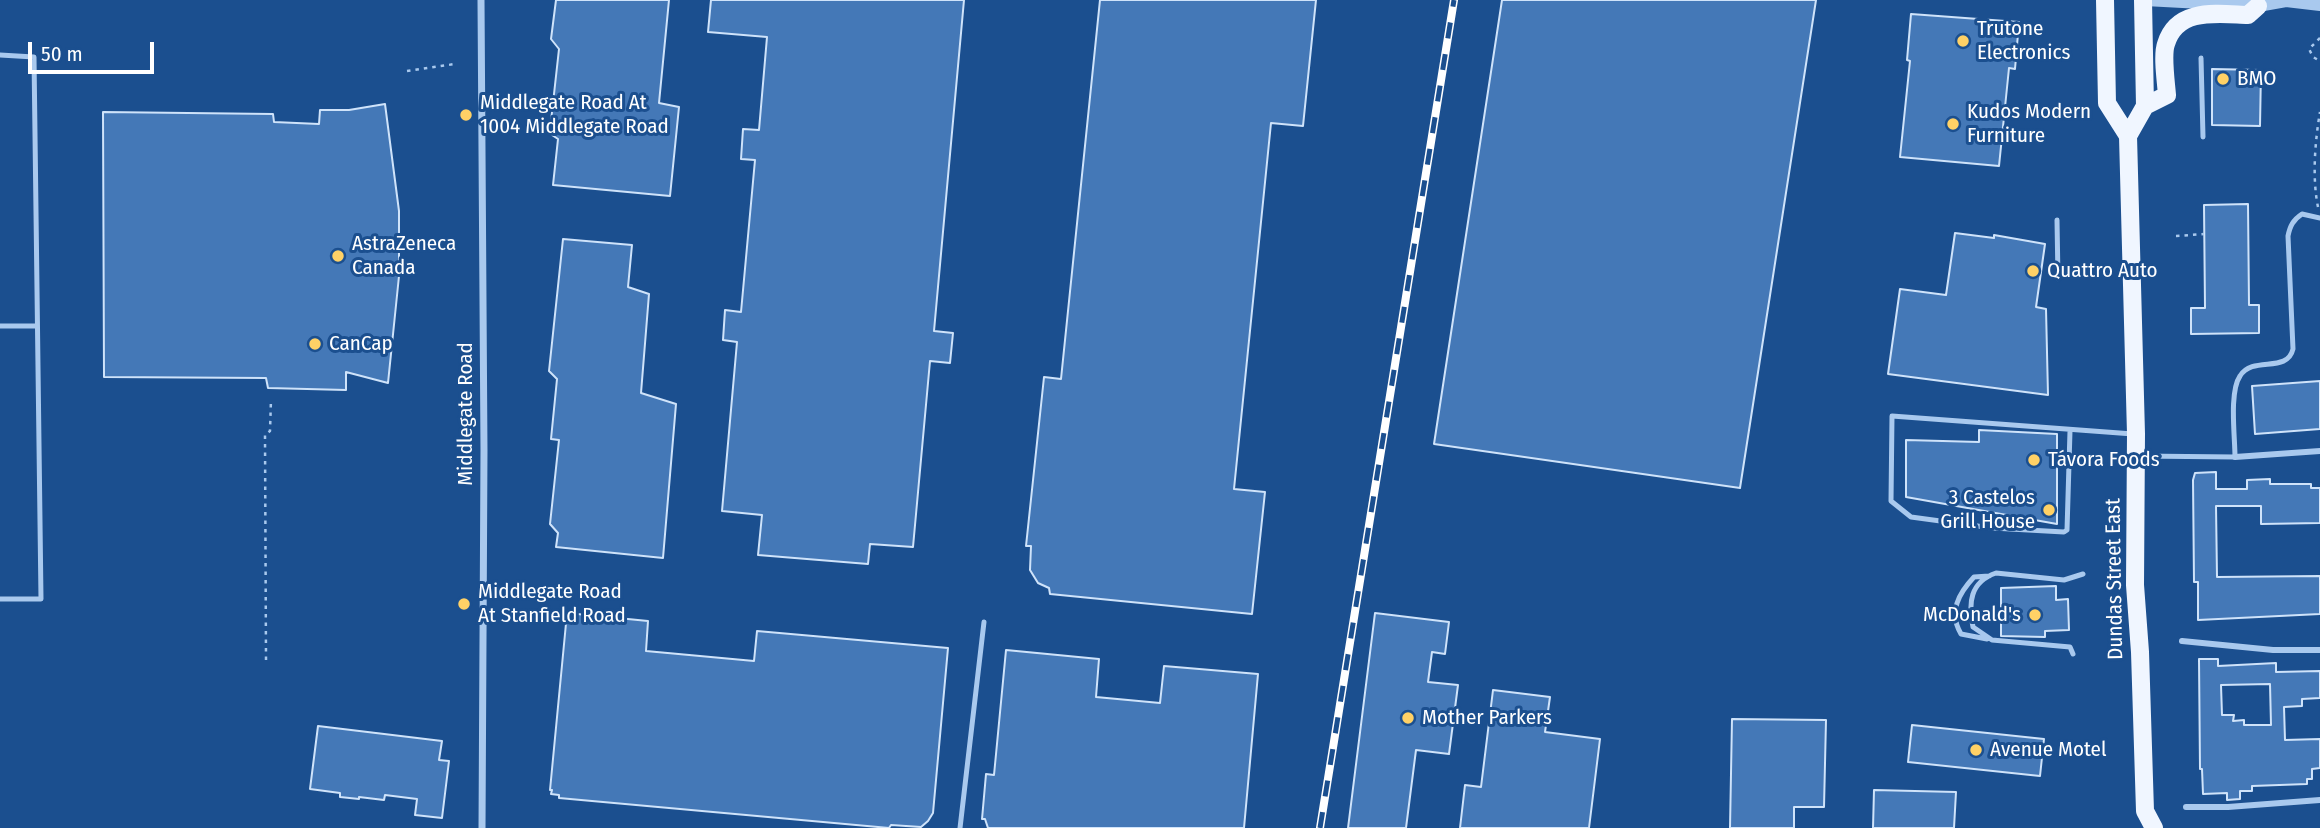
<!DOCTYPE html>
<html>
<head>
<meta charset="utf-8">
<style>
  body { margin:0 }
  #map { position:relative; width:2320px; height:828px; overflow:hidden; background:#1b4f8f; font-family:"Fira Sans Condensed",sans-serif }
  canvas { display:block }
  .scale { position:absolute; left:28px; top:42px; width:126px; height:32px; box-sizing:border-box; border:4px solid #fff; border-top:0; padding-left:9px; font-size:21px; line-height:24px; white-space:nowrap; color:#fff; -webkit-text-stroke:5px #1b4f8f; paint-order:stroke }
</style>
</head>
<body>
<div id="map">
<canvas width="2320" height="828"></canvas>
<div class="scale">50 m</div>
</div>
<script>
const c = document.querySelector('canvas').getContext('2d');
c.lineJoin = 'round';
function paint(path, color) { c.fillStyle = color; c.fill(path, 'evenodd'); }
function trace(path, color, width, dash) { c.strokeStyle = color; c.lineWidth = width; c.lineCap = dash ? 'butt' : 'round'; c.setLineDash(dash || []); c.stroke(path); }
function label(font, color, halo, rows, align = 'center') {
  c.font = font + ' "Fira Sans Condensed",sans-serif'; c.lineWidth = 6; c.setLineDash([]); c.textBaseline = 'middle'; c.strokeStyle = halo; c.fillStyle = color; for (const [text, x, y, turn = 0] of rows) {
    c.save(); c.translate(x, y); c.rotate((+turn || 0) * Math.PI / 180); c.textAlign = isNaN(turn) ? turn : align; if (halo) c.strokeText(text, 0, 0); c.fillText(text, 0, 0); c.restore();
  }
}
const building = new Path2D(`
  M556,0H669L659,103L679,107L670,196L553,185L558,139L552,135L550,130L559,49L551,39Z
  M711,0H964L934,331L953,333L950,363L930,361L913,547L870,544L868,564L758,555L762,515L722,511L737,342L723,340L725,310L741,312L755,160L741,159L743,129L759,130L767,37L708,32Z
  M1100,0H1316L1303,126L1271,123L1234,489L1265,492L1252,614L1050,594L1049,588L1038,583L1030,570L1031,546H1026L1044,377L1061,379Z
  M1502,0H1816L1740,488L1434,444Z
  M1911,14L2019,22L2015,69L2009,68L1999,166L1900,157L1910,61L1907,60Z
  M2212,69L2261,70L2260,126L2212,125Z
  M385,104L399,211V276L388,383L346,372V390L268,388L266,378L104,377L103,112L273,114L274,122L319,124L320,110H349Z
  M2248,204L2249,305H2259V333L2191,334V308H2205L2204,205Z
  M1955,233L1994,238V235L2045,244L2036,307L2046,309L2048,395L1888,374L1900,289L1946,295Z
  M563,239L632,245L628,287L649,294L641,393L676,404L663,558L556,547L558,533L550,524L559,440L551,439L557,379L549,371Z
  M2320,381V429L2255,434L2252,386Z
  M1979,430L2057,434V524L1906,497V440L1979,442Z
  M2216,472V489H2247V480L2270,479V484H2311V488H2320V523L2261,524V506H2216L2217,577L2320,576V614L2198,620V582H2194L2193,480L2195,473Z
  M2056,586V600L2068,599L2069,630L2045,631V637L2001,636V588Z
  M567,613L648,621L646,651L754,661L757,631L948,648L933,813L928,821L921,827L891,825L889,828L559,798V795L551,794L552,790H550Z
  M1375,613L1449,622L1445,654L1432,652L1428,682L1458,685L1449,754L1416,750L1406,828H1348Z
  M1006,650L1099,659L1096,697L1160,703L1164,666L1258,674L1244,828H988L985,819H982L986,774L994,775Z
  M2199,659H2218V666L2276,663V672L2320,671V698L2302,699V706L2284,707L2285,740L2320,739V768L2312,769V779H2307V784L2252,786V791H2240V799L2227,800V793L2203,794L2202,769H2200ZM2270,684L2271,725H2244V720L2233,721L2234,715H2222L2221,685Z
  M1493,690L1550,697L1545,732L1600,739L1589,828H1460L1465,785L1481,787Z
  M1732,719L1826,720L1824,807H1794V828H1730Z
  M1912,725L2044,739L2040,776L1908,762Z
  M318,726L442,741L439,760L449,761L442,818L415,815L417,799L385,795L384,800L359,797V799L340,797V793L310,789Z
  M1874,790L1956,792L1954,828H1873Z`);
const path = new Path2D(`
  M2320,38L2309,49L2313,57L2320,61
  M407,71L455,64
  M2318,207C2312,178 2315,141 2320,112
  M2176,236L2204,234
  M266,660L265,435L270,431L271,399`);
const service = new Path2D(`
  M0,55L34,57L41,599H0
  M2201,58L2203,137
  M2057,220L2058,279
  M0,326H37
  M2070,431L2067,530L2064,532L1992,528L1911,517L1891,501L1892,416L2133,434
  M2139,456L2235,457C2235,437 2229,392 2240,376C2253,355 2287,374 2293,349L2288,236C2290,226 2293,220 2302,214L2320,218
  M1987,639L1961,634C1948,612 1959,593 1974,577L1989,576
  M2073,654L2070,647L1992,640L1973,627C1968,603 1970,582 1996,573L2064,580L2083,574
  M960,828L984,622`);
const pedestrian = new Path2D(`
  M2235,457L2320,451
  M2182,641L2273,650H2320
  M2186,807H2228L2320,800`);
const minor = new Path2D(`
  M481,0L484,450L482,828`);
const tertiary = new Path2D(`
  M2145,0L2258,6L2286,1L2320,5`);
const primary = new Path2D(`
  M2105,0L2107,103L2128,136L2136,434L2135,585L2140,652L2145,811L2154,828
  M2145,106L2167,95C2166,82 2162,55 2166,44C2177,7 2218,14 2248,15L2258,6
  M2128,136L2145,106L2143,0`);
const rail = new Path2D(`
  M1320,828L1454,0`);
const markers = [
  [1963,41,7,"#ffd166"],
  [2223,79,7,"#ffd166"],
  [466,115,7,"#ffd166"],
  [1953,124,7,"#ffd166"],
  [338,256,7,"#ffd166"],
  [2033,271,7,"#ffd166"],
  [315,344,7,"#ffd166"],
  [2034,460,7,"#ffd166"],
  [2049,510,7,"#ffd166"],
  [464,604,7,"#ffd166"],
  [2035,615,7,"#ffd166"],
  [1408,718,7,"#ffd166"],
  [1976,750,7,"#ffd166"]
];
const poiNames = [
  ["Trutone",1977,29],
  ["Electronics",1977,53],
  ["BMO",2237,79],
  ["Middlegate Road At",480,103],
  ["1004 Middlegate Road",480,127],
  ["Kudos Modern",1967,112],
  ["Furniture",1967,136],
  ["AstraZeneca",352,244],
  ["Canada",352,268],
  ["Quattro Auto",2047,271],
  ["CanCap",329,344],
  ["Távora Foods",2048,460],
  ["3 Castelos",2035,498,"right"],
  ["Grill House",2035,522,"right"],
  ["Middlegate Road",478,592],
  ["At Stanfield Road",478,616],
  ["McDonald's",2021,615,"right"],
  ["Mother Parkers",1422,718],
  ["Avenue Motel",1990,750]
];
const streetNames = [
  ["Middlegate Road",466,414,-90],
  ["Dundas Street East",2115,579,-91]
];
paint(building, '#4478b7');
trace(building, '#cfe3fa', 2);
trace(path, '#a9c9ee', 2.5, [3.5, 5]);
trace(service, '#a9c9ee', 5);
trace(pedestrian, '#a9c9ee', 6);
trace(minor, '#a9c9ee', 7);
trace(tertiary, '#a9c9ee', 12);
trace(primary, '#f0f6ff', 18);
trace(rail, '#fff', 8);
trace(rail, '#1b4f8f', 5, [16]);
for (const [x, y, r, color] of markers) { const dot = new Path2D(); dot.arc(x, y, r, 0, 2 * Math.PI); c.fillStyle = color; c.fill(dot); trace(dot, '#1b4f8f', 2.5); }
label('21px', '#fff', '#1b4f8f', poiNames, 'left');
label('21px', '#fff', '#1b4f8f', streetNames);
</script>
</body>
</html>
